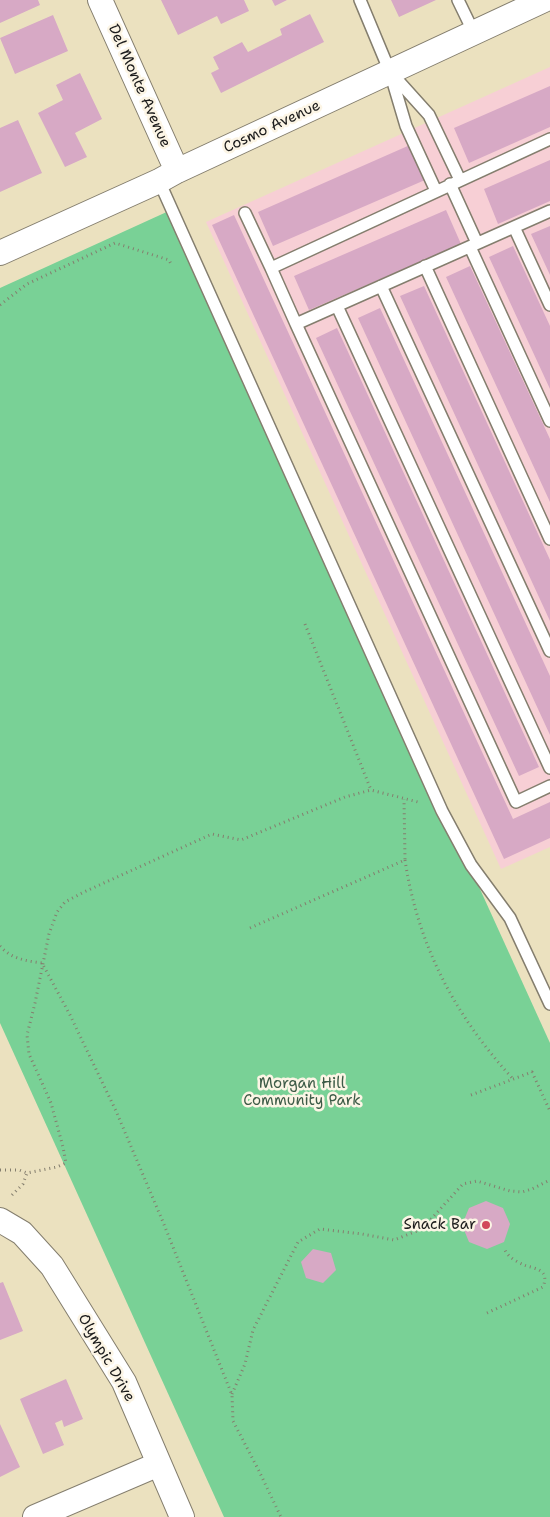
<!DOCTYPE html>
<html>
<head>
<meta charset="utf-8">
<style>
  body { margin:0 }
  canvas { display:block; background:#ebe1bf }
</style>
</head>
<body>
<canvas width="550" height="1517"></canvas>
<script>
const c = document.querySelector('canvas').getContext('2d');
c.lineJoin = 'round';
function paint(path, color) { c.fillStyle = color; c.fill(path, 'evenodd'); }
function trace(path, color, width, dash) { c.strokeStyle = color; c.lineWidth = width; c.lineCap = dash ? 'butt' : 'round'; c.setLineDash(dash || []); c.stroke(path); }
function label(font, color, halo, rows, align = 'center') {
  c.font = font + ' "Shantell Sans",sans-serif'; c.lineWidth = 5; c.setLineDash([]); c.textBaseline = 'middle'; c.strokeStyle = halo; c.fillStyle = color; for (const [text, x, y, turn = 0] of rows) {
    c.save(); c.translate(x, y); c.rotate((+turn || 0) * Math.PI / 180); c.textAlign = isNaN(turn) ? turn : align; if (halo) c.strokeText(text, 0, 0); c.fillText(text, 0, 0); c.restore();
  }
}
const built = new Path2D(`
  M550,67V847L501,869L206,222Z`);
const green = new Path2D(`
  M171,210L550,1043V1517H224L0,1023V288Z`);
const building = new Path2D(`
  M0,0H38L40,5L0,23Z
  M161,0H244L249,11L221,24L217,16L178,35Z
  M272,0H287L275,6Z
  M391,0H436L399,17Z
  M310,14L324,42L221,93L211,73L219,69L213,57L242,42L248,52L282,35L280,29Z
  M53,15L68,51L15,74L0,38Z
  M80,73L102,119L75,133L87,157L65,167L38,113L63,100L56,85Z
  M550,86V127L469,163L454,128Z
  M18,120L42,173L0,192V128Z
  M410,145L425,180L273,246L258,212Z
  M550,160V201L498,224L484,189Z
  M446,210L461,244L309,310L294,276Z
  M234,215L513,819L550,802V838L504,859L212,225Z
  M550,226V275L531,234Z
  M513,246L550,326V389L489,257Z
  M470,266L550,439V502L446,277Z
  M424,286L550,560V621L400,296Z
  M380,308L550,676V735L358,318Z
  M337,328L539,767L519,776L316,338Z
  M486,1201L503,1208L510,1224L504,1242L487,1249L469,1242L462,1225L469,1208Z
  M313,1249L331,1253L336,1270L323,1283L306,1278L301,1262Z
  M3,1282L23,1331L0,1340V1283Z
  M66,1379L83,1419L64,1427L62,1420L55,1423L64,1445L43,1454L20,1399Z
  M0,1424L20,1467L0,1477Z`);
const path = new Path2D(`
  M0,305L27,284L115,243L169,260L172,266
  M305,624L371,790
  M405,860C418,946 455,1016 514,1080
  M250,928L405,860L404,799
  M0,946C11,959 27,961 42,963L70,1015L116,1111L163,1222L232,1395L233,1421L258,1469L281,1517
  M471,1095L532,1072L550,1111
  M0,1170H19L27,1173
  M12,1195L23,1184L27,1173L57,1167L66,1163L63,1147L51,1103L29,1054L27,1035L35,1003L49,934L57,912L65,902L84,892L212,834L241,840L345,797L371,790L418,802
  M487,1313L543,1287C550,1269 535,1269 524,1265C517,1262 508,1257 505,1250
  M232,1394L245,1364L253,1330L298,1242L320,1229L362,1234L394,1240L422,1229L463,1184L477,1181L510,1191L522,1192L532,1189L550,1180`);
const lane = new Path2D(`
  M360,0L390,72L406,126L436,191
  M458,0L474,33
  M393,75L429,115L460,180
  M550,139L271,268L296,324L550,211
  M159,181L442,811L471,865L510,918L550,1004
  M450,184L477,243
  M245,213L271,268
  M514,227L550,305
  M470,247L550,421
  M425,266L550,539
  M381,286L550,651
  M337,306L550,768
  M296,324L516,802L550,786`);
const street = new Path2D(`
  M100,0L177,171
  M0,253L159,181L177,171L544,0
  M0,1220L22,1233L52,1266L124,1382L182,1517
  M35,1517L159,1464`);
const markers = [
  [486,1225,5,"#d1495b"]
];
const streetNames = [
  ["Del Monte Avenue",139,86,66],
  ["Cosmo Avenue",272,127,-25],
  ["Olympic Drive",106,1358,60]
];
const parkNames = [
  ["Morgan Hill",302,1084],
  ["Community Park",302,1101]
];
const poiNames = [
  ["Snack Bar",476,1225]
];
paint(built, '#f7cfd5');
paint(green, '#79d196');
paint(building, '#d7a9c5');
trace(lane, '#847e6e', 14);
trace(street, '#847e6e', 26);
trace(path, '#847e6e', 3, [1, 4]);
trace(lane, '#fff', 11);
trace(street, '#fff', 24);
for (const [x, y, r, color] of markers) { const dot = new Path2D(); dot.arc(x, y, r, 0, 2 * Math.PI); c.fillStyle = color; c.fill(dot); trace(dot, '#fcf5e5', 2); }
label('15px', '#1c1c1c', '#fcf5e5', streetNames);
label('15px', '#3d5b47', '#fcf5e5', parkNames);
label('15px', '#1c1c1c', '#fcf5e5', poiNames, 'right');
</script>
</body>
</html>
